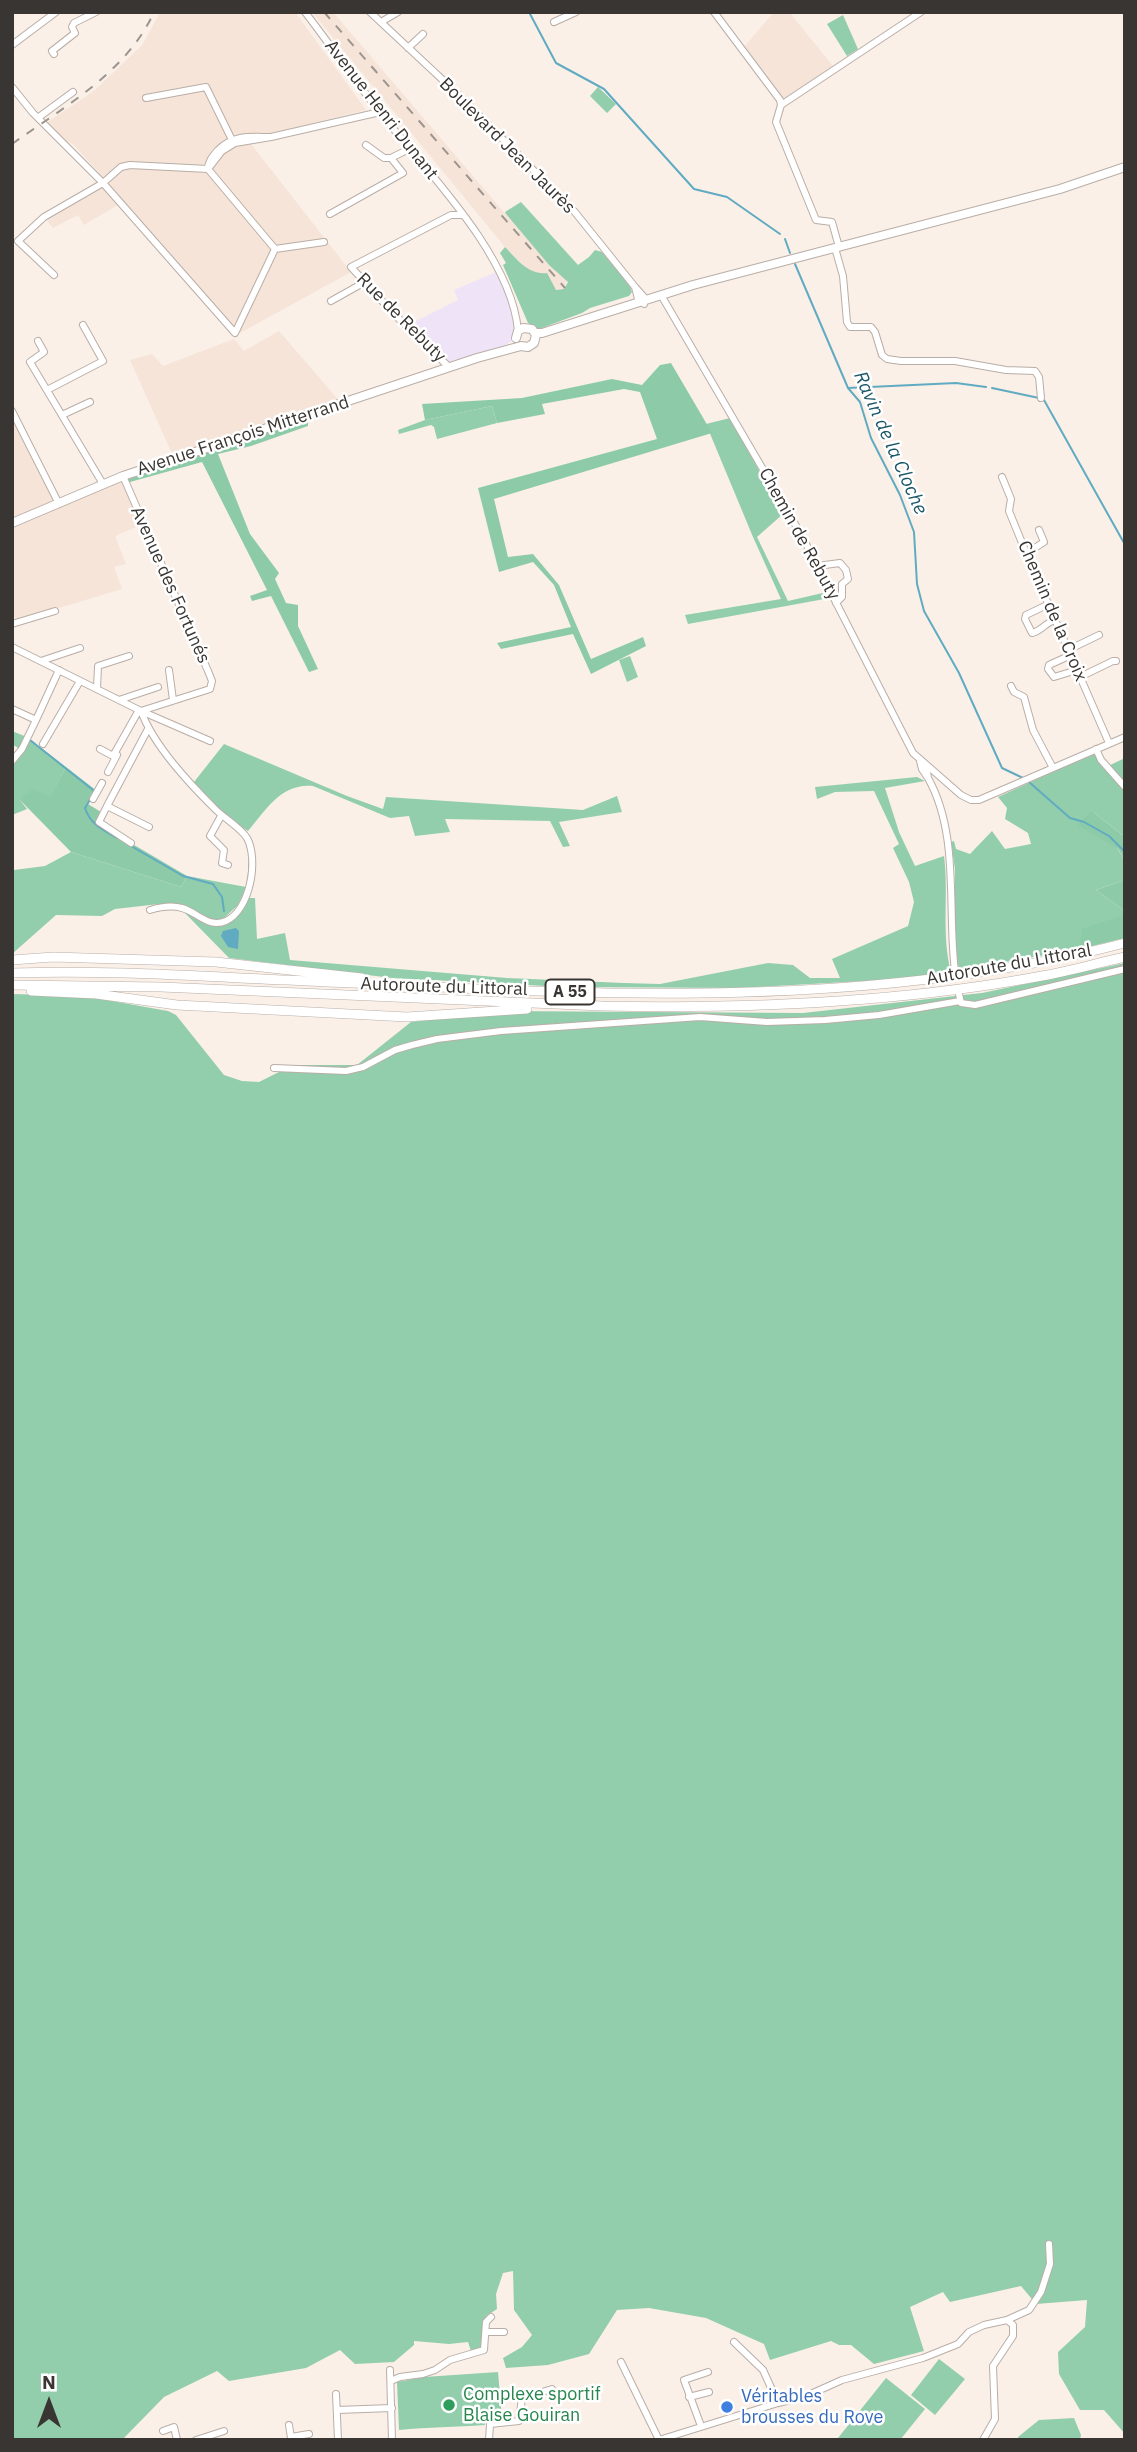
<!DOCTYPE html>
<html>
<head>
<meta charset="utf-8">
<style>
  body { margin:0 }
  #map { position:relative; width:1137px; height:2452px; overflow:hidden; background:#faf0e8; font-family:"IBM Plex Sans",sans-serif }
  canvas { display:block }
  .frame { position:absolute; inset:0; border:14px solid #393532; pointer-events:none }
  .north { position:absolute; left:14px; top:2368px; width:70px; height:70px; -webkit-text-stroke:5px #fff; paint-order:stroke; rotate:0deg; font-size:19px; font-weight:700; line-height:28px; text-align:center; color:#393532 }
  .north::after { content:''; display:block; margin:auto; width:24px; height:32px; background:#393532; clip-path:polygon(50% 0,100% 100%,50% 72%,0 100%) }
</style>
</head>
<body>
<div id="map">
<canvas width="1137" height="2452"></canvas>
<div class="frame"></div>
<div class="north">N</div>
</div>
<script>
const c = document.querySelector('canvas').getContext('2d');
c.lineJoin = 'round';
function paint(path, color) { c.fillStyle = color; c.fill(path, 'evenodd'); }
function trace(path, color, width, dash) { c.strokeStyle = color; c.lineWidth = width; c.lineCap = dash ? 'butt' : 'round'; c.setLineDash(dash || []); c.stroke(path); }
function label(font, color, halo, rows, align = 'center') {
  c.font = font + ' "IBM Plex Sans",sans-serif'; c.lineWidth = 5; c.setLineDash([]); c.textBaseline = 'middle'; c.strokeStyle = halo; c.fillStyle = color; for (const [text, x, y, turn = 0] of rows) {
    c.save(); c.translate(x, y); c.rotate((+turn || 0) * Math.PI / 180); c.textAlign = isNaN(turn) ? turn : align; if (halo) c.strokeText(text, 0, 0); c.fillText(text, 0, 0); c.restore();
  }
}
const commercial = new Path2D(`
  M501,270L518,331L516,338L502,347L451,366L408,325L458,300L454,290Z`);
const built = new Path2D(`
  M160,12H295L366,110L273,133L259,134L251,144L351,272L240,333L123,202L84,225L78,215L53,228L44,217L97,186L99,173L73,144L65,141L46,123L94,91L143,44Z
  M312,12H333L549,265L567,280L564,289L556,290L540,275L528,271L505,247Z
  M774,12H789L834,67L784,101L744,47Z
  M279,331L341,403L174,458L130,360L152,354L163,366L234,339L244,351Z
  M12,411L59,504L123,476L143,524L115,536L126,564L114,567L122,589L16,621L12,608Z`);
const green = new Path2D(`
  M843,15L858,49L847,56L827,24Z
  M598,87L616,104L607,113L590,96Z
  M521,202L578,265L589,257L595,250L602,252L630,286L632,292L629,296L590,308L582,313L539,329L528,323L503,265L506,263L500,253L505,247C518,260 528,275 547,273L556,290L564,289L568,282L549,265L506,214L505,212Z
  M492,406L497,423L437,439L434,427L431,425L399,434L398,430L425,420Z
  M730,418L783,514L757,537L788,601L827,592L830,598L688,624L685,615L781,599L753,537L706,424Z
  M630,656L638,677L627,682L619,660Z
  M12,731L27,737L66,767L50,798L20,800L27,809L12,815V755L18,748L12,744Z
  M224,744L347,796L383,809L386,797L583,810L617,796L622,812L559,822L570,846L563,847L550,821L445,819L450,832L415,836L409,816L390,818L313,786C281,783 266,810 248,831C227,819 209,802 194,782Z
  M1096,752L1106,767L1125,758V837L1092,811L1125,860V880L1096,890L1125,911V916H1121L1080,949L959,970L954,936L955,869L951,842L954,841L956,849L970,854L992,831L1005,849L1031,844L1028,833L1005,819L1007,808L998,797Z
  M917,777L925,781L885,788L899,832L915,866L944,856C949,894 941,934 951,972L901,979L739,988L565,987L392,978L229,958L182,910L223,924L248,898H255L257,939L285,933L290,960L507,978L624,983L660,984L768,963L793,965L810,978H840L832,959L908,926L914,902L909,882L893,848L899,844L874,791L835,792L817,799L815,787Z
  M71,852L181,887L187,876L246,887L238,905L221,921H212L181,905L159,904L115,909L102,916L56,915L12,954V866L14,870L45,866Z
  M1125,963V2434L1104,2410H1080L1059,2374L1058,2352L1085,2327L1087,2300L1036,2304L1021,2286L950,2302L943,2292L910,2307L924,2351L874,2364L851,2345H839L831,2341L770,2360L764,2344L706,2318L649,2308L617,2310L589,2354L548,2365L506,2368L503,2358L522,2347L532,2335L514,2310L513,2271L503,2273L496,2294L497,2309L486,2316L484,2350L471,2351L468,2342L449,2344L414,2341V2345L394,2362L355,2364L340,2350L306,2368L229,2381L217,2371L164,2397L122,2440H12V994L84,996L168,1011L176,1015L224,1075L242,1081L259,1082L293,1065H357L411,1022L497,1011L803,1013L982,993Z
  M939,2359L965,2379L935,2415L911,2395Z
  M498,2372L502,2418L485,2420V2425C456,2427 428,2427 399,2430L397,2382L424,2377Z
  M886,2378L925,2409L900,2440H840L838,2438Z
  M1074,2418L1081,2435L1080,2440H1018V2437L1039,2420Z`);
const forest = new Path2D(`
  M671,363L712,433L494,499L508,557L533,554L559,585L591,659L643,637L646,646L591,674L573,634L501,649L497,643L571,627L554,585L533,562L499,572L478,488L657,439L640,392L624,389L542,404L545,414L497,423L492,406L425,420L422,404L522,398L612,379L642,385L660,365Z
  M308,419V426L251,446L218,454L250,534L279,573L275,579L286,603L298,605V626L318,669L309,672L271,596L252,601L250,596L267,590L202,462L130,482L126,479Z
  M66,767L97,791L88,804L101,812L95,822L187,876L181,887L71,852L20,800L33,789L50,797Z
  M1092,811L1125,837V860L1118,849L1077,825Z
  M1125,880V911L1096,890Z
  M1121,916H1125V938L1080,949L1082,929Z`);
const water = new Path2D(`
  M236,928L239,931L238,949L228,947L221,936L223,931Z`);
const stream = new Path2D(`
  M529,12L556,63L604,89L694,189L727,197L780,234
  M785,239L790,253
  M795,264L848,388L860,402L871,438L900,495L914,532L917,584L924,611L959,673L1002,768L1023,778
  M848,388L956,383L986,387
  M992,388L1039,398
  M1044,400L1124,543
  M30,740L93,790L94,793
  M1029,782L1070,818L1084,822L1109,836L1125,852
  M91,798L85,808C90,824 103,830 117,838
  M131,846L183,876L213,884L222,897L224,911`);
const minor = new Path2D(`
  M305,12C331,46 356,82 382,115C428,172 512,257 518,331
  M370,12L460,96L574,211L635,287
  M714,12L780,100L781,105L776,122L816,220L832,222L839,247
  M381,22L398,12
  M554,22L576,12
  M12,45L56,12
  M408,48L423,34
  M54,54L52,51L75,33L72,27L74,23L96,12
  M12,87L33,113L103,183L44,217L18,241L54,275
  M146,98L206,87L232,140
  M781,105L921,12
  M39,117L73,92
  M271,137C251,137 234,134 218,150C213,156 208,161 208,169L222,151L235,143L271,137L380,112
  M366,145L384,158H391
  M130,165L208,169L275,249L235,333L103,183L121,167Z
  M330,214L403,173L391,158L409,149
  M835,248L843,276L847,322L850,327H871L875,332L882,355L887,359L901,361H955L1006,370L1035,371L1039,377L1041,398
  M275,249L324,242
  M635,287L644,297V304L638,299Z
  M661,295L802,536L913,753L961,795L971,800H979L1125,737
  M331,301L365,282
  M38,341L44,352L30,362L103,484
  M449,367L394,314L351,267L451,215H462
  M47,390L103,361L83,325
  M12,411L59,504
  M62,415L90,402
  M1002,477L1011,499L1009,511L1029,560L1109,743
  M1027,553L1044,542L1039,530
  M817,566L840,563L846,570L848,579L842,584V597L836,603
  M1049,604L1026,615L1025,619L1032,633C1041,631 1045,623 1055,620
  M12,624L55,611
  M12,647L141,711L210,689L212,681L208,671L123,476
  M1068,650L1099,635
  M1071,655L1049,665L1048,669L1054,677L1077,670
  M41,661L80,648
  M169,670L173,700
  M1080,677L1113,661H1116
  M1011,686L1014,692L1024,697L1033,730L1053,768
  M97,689L98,666L129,656
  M119,700L158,687
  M12,709L36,720L59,670
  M141,711C154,746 189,783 215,809C224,818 241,828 247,838C259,860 250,910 226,921C209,929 197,912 182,908C171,905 160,907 150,910
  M141,711L210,741
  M148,729L107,806L149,827
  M43,744L80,681
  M100,749L113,756L139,710
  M1096,749L1101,760L1125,787
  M12,761L22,749L36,720
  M920,761L922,769L928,778L926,765
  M108,772L117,755
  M928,778C960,835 947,909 955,971
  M93,799L102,783
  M107,806L99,822L131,843
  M221,816L210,836L224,850L222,863L228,865
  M959,994L961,1003L975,1005L1125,969
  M274,1068L346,1071L363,1067L395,1050L412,1045L437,1039L501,1031L700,1017L767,1022L825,1020L879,1015L960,1001
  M486,2332H504
  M734,2342L763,2370L778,2403
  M621,2362L659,2440
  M390,2370L392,2440
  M391,2381L400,2377L423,2374L435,2370L450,2360L484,2350L486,2322L491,2317
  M336,2394L338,2440
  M689,2397L709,2392
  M337,2410L392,2408
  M289,2425L291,2438
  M701,2426L684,2380L708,2372
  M163,2431L174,2427L177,2440
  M291,2437L309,2434
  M196,2440L224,2431
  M489,2440L490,2424L519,2421L522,2398L552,2389
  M659,2440L778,2403L804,2397L842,2380L923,2358L958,2344L969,2332L984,2325L1007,2320L1029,2310L1041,2292L1050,2264L1049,2244
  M983,2440L995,2419L993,2366L1013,2336V2325L1007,2320`);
const major = new Path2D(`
  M535,333H542L693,285L1060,189L1125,167
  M12,523L123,476L477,358L521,346L528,347L534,343L536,335L532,329L523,328L518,331L516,338`);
const highway = new Path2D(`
  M12,960L53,957L216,962L362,978
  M12,973C104,970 195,976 287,980C566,993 851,1014 1125,943
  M12,985L161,987L602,1006C749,1009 898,1003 1042,976C1070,971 1097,963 1125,957
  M31,991L96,994L177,1005L407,1017L527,1009`);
const rail = new Path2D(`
  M324,12L565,288
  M12,144C64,107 127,72 154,12`);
const markers = [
  [449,2405,7,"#2e9e5b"],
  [727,2407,7,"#3f7fe0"]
];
const shields = [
  [570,992,49]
];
const shieldNames = [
  ["A 55",570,992]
];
const streetNames = [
  ["Avenue Henri Dunant",381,110,52],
  ["Boulevard Jean Jaurès",507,146,45],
  ["Rue de Rebuty",401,318,45],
  ["Avenue François Mitterrand",243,436,-18],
  ["Chemin de Rebuty",799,534,61],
  ["Avenue des Fortunés",170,585,66],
  ["Chemin de la Croix",1052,611,67],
  ["Autoroute du Littoral",1009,965,-10],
  ["Autoroute du Littoral",444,987,2]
];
const leisureNames = [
  ["Complexe sportif",463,2395],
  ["Blaise Gouiran",463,2416]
];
const shopNames = [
  ["Véritables",741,2397],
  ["brousses du Rove",741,2418]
];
const waterNames = [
  ["Ravin de la Cloche",890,443,66]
];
paint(commercial, '#efe3f7');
paint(built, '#f5e4d7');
paint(green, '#92ceac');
paint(forest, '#8dcba8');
paint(water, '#60abc1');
trace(stream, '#60abc1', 2);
trace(minor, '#b9aea7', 8);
trace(major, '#b9aea7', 10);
trace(highway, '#b9aea7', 10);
trace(minor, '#fff', 6);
trace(major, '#fff', 8);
trace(highway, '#fff', 9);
trace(rail, '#9c958f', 2, [9, 9]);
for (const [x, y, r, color] of markers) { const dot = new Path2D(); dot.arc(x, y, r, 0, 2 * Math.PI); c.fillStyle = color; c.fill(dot); trace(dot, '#fff', 2.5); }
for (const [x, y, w] of shields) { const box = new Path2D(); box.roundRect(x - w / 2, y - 12.5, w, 25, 5); c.fillStyle = '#fff'; c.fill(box); trace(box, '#393532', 2); }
label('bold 16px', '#393532', null, shieldNames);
label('18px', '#393532', '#fff', streetNames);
label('18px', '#27864d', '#fff', leisureNames, 'left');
label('18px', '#366cbe', '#fff', shopNames, 'left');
label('italic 19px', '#195767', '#fff', waterNames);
</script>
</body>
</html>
